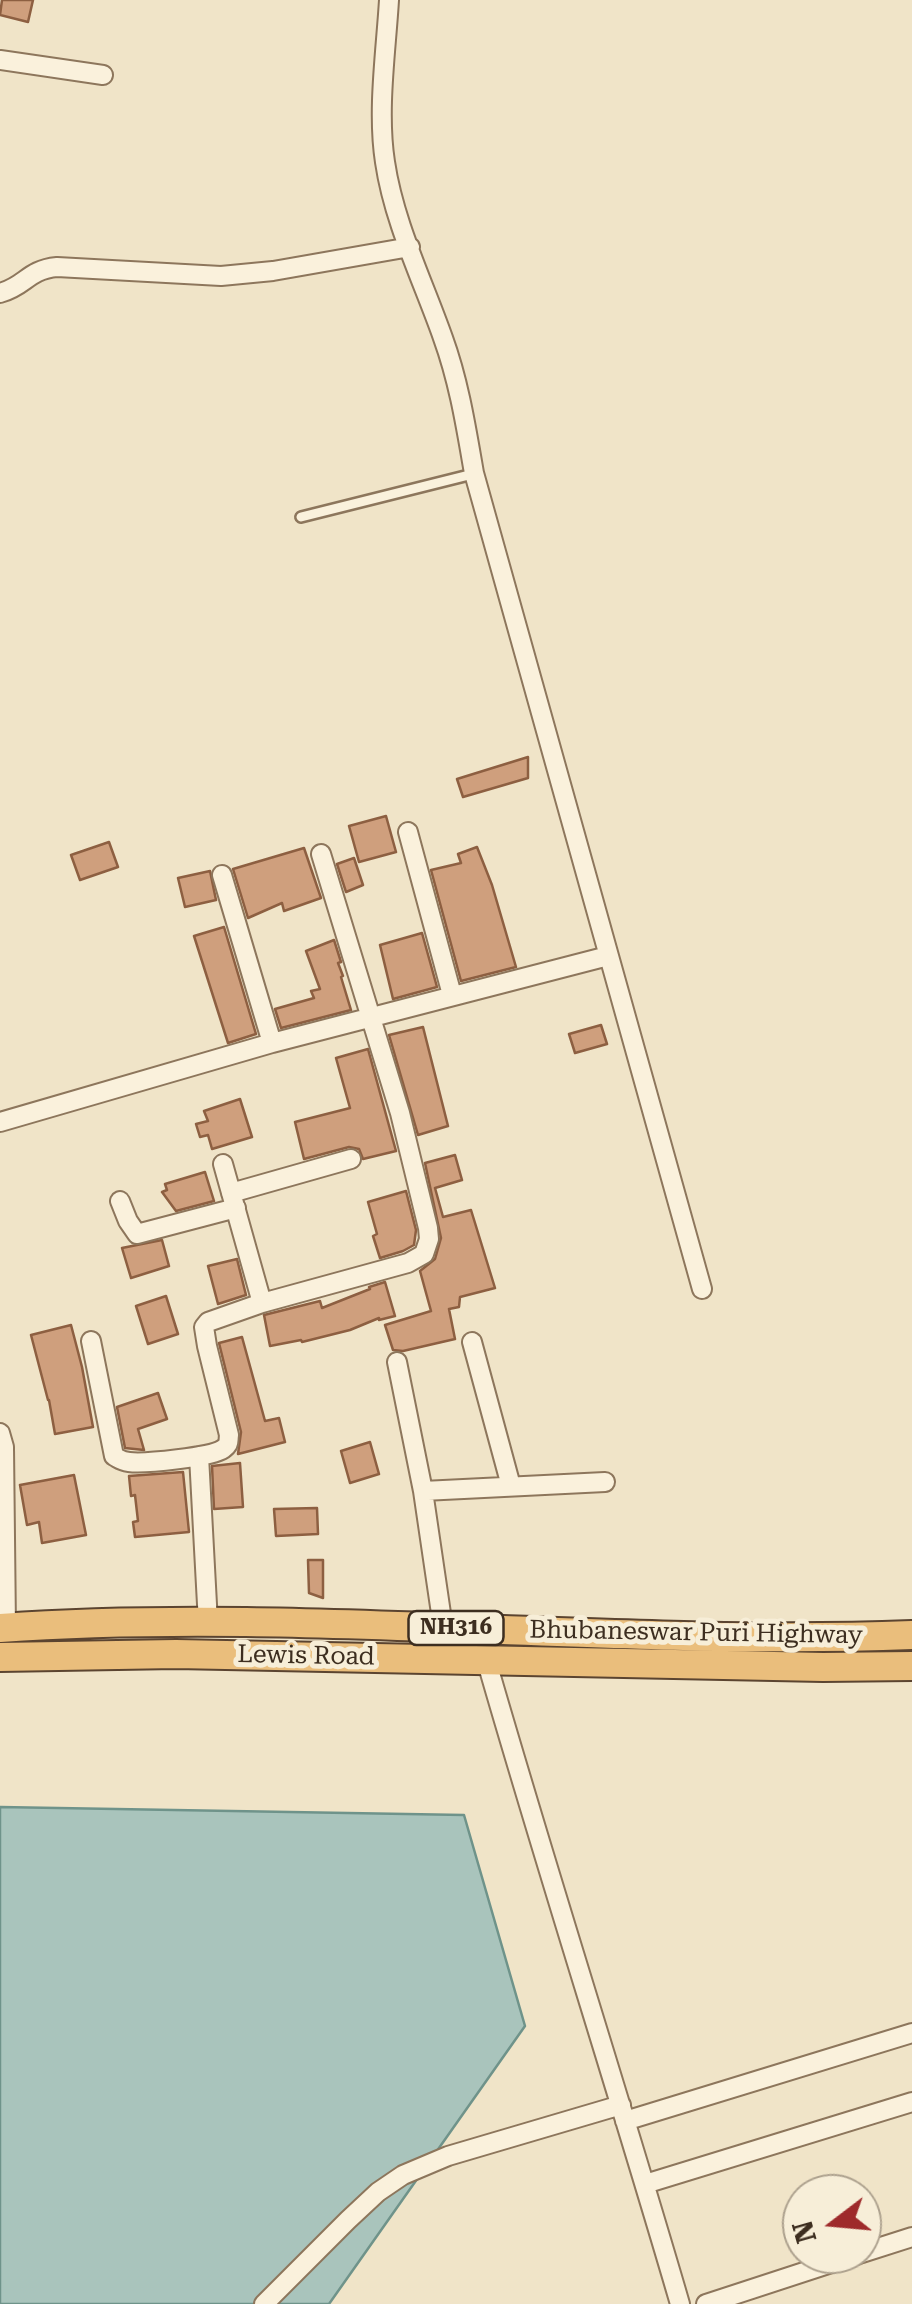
<!DOCTYPE html>
<html>
<head>
<meta charset="utf-8">
<style>
  body { margin:0 }
  #map { position:relative; width:912px; height:2304px; overflow:hidden; background:#f0e4c8; font-family:"Roboto Serif",serif }
  canvas { display:block }
  .north { position:absolute; left:782px; top:2174px; width:100px; height:100px; box-sizing:border-box; background:#f7eed8; border:2px solid #ada18e; border-radius:50%; rotate:254deg; font-size:28px; font-weight:700; line-height:40px; text-align:center; color:#3d2e20 }
  .north::after { content:''; display:block; margin:auto; width:35px; height:45px; background:#9e2a2b; clip-path:polygon(50% 0,100% 100%,50% 72%,0 100%) }
</style>
</head>
<body>
<div id="map">
<canvas width="912" height="2304"></canvas>
<div class="north">N</div>
</div>
<script>
const c = document.querySelector('canvas').getContext('2d');
c.lineJoin = 'round';
function paint(path, color) { c.fillStyle = color; c.fill(path, 'evenodd'); }
function trace(path, color, width, dash) { c.strokeStyle = color; c.lineWidth = width; c.lineCap = dash ? 'butt' : 'round'; c.setLineDash(dash || []); c.stroke(path); }
function label(font, color, halo, rows, align = 'center') {
  c.font = font + ' "Roboto Serif",serif'; c.lineWidth = 10; c.setLineDash([]); c.textBaseline = 'middle'; c.strokeStyle = halo; c.fillStyle = color; for (const [text, x, y, turn = 0] of rows) {
    c.save(); c.translate(x, y); c.rotate((+turn || 0) * Math.PI / 180); c.textAlign = isNaN(turn) ? turn : align; if (halo) c.strokeText(text, 0, 0); c.fillText(text, 0, 0); c.restore();
  }
}
const water = new Path2D(`
  M0,1807L464,1815L525,2026L329,2304H0Z`);
const building = new Path2D(`
  M2,0H33L28,22L0,15Z
  M528,757V778L463,797L457,779Z
  M386,816L396,852L359,862L349,826Z
  M109,842L118,867L80,880L71,855Z
  M477,847L492,885L516,967L461,981L431,870L461,863L458,854Z
  M304,848L321,898L284,911L282,903L248,918L233,869Z
  M354,858L363,885L346,892L337,864Z
  M210,871L216,900L185,907L178,878Z
  M224,927L256,1034L228,1043L194,936Z
  M422,933L437,987L393,999L380,945Z
  M334,940L341,962L338,963L343,976L341,977L351,1010L281,1028L275,1009L314,998L311,991L320,989L306,951Z
  M601,1025L607,1044L575,1053L569,1034Z
  M423,1027L448,1126L418,1135L389,1035Z
  M368,1049L396,1151L363,1159L359,1149L349,1147L304,1159L295,1122L350,1108L336,1058Z
  M240,1099L252,1137L212,1149L208,1135L200,1137L196,1124L208,1121L204,1111Z
  M455,1155L462,1180L435,1188L443,1217L471,1210L495,1288L460,1297L459,1307L449,1309L455,1339L403,1351L393,1350L385,1325L431,1311L420,1271L435,1259L441,1238L425,1163Z
  M205,1172L214,1201L176,1211L162,1192L167,1190L165,1184Z
  M406,1191L416,1230L414,1245L403,1251L380,1258L373,1236L377,1234L368,1202Z
  M162,1240L169,1266L131,1278L122,1248Z
  M237,1259L246,1295L218,1304L208,1266Z
  M385,1282L395,1316L379,1320V1318L350,1330L302,1342L301,1340L270,1346L264,1315L320,1301L322,1308L370,1289L369,1287Z
  M166,1296L178,1334L148,1344L136,1306Z
  M71,1325L82,1367L93,1427L55,1434L49,1400H48L31,1335Z
  M242,1337L265,1421L279,1418L285,1442L238,1454L241,1432L219,1343Z
  M158,1393L167,1419L138,1429L144,1450L125,1448L117,1407Z
  M370,1442L379,1474L350,1483L341,1451Z
  M240,1463L243,1507L214,1509L212,1466Z
  M183,1472L189,1532L135,1537L133,1522L138,1521L135,1495L131,1496L129,1476Z
  M74,1475L86,1535L42,1543L39,1522L27,1525L20,1485Z
  M317,1508L318,1534L276,1536L274,1509Z
  M308,1560H323V1598L309,1593Z`);
const service = new Path2D(`
  M301,517L473,474`);
const minor = new Path2D(`
  M389,0C386,51 377,111 385,162C394,223 423,281 443,338C459,382 466,427 474,473L702,1289
  M0,60L103,75
  M0,293C26,286 27,270 57,267L221,276L273,271L410,247
  M408,832L452,995
  M222,875L272,1043
  M0,1122L272,1043L608,956
  M223,1164L262,1303
  M231,1193L351,1159
  M120,1201L128,1221L137,1234L236,1208
  M91,1341L114,1456C121,1460 121,1461 129,1462C144,1464 212,1457 223,1449C230,1444 228,1442 229,1435L207,1346L204,1327L208,1322L262,1303L408,1263L424,1254L429,1239L428,1228L400,1113L321,854
  M472,1342L511,1486
  M397,1362L423,1491L443,1627
  M0,1433L4,1447L6,1628
  M199,1456L208,1623
  M423,1491L605,1482
  M486,1659C548,1875 617,2088 680,2304
  M625,2121L912,2033
  M645,2184L912,2102
  M862,2253L912,2237
  M264,2304L348,2220L378,2192L403,2175L448,2156L621,2105
  M706,2304L859,2254`);
const trunk = new Path2D(`
  M0,1628C304,1607 608,1647 912,1635
  M0,1657L176,1654L823,1667L912,1666`);
const shields = [
  [456,1628,95]
];
const shieldNames = [
  ["NH316",456,1628]
];
const streetNames = [
  ["Bhubaneswar Puri Highway",696,1633,1],
  ["Lewis Road",306,1656,1]
];
paint(water, '#a9c4bc');
trace(water, '#6f938a', 2.5);
paint(building, '#cf9f7d');
trace(building, '#8d5f41', 2.5);
trace(service, '#8d765c', 14);
trace(minor, '#8d765c', 22);
trace(trunk, '#5b4430', 32);
trace(service, '#faf1dc', 9);
trace(minor, '#faf1dc', 18);
trace(trunk, '#eabe7c', 28);
for (const [x, y, w] of shields) { const box = new Path2D(); box.roundRect(x - w / 2, y - 17, w, 34, 8); c.fillStyle = '#f7eed8'; c.fill(box); trace(box, '#3d2e20', 2.5); }
label('bold 22px', '#3d2e20', null, shieldNames);
label('25px', '#3d2e20', '#f7eed8', streetNames);
</script>
</body>
</html>
